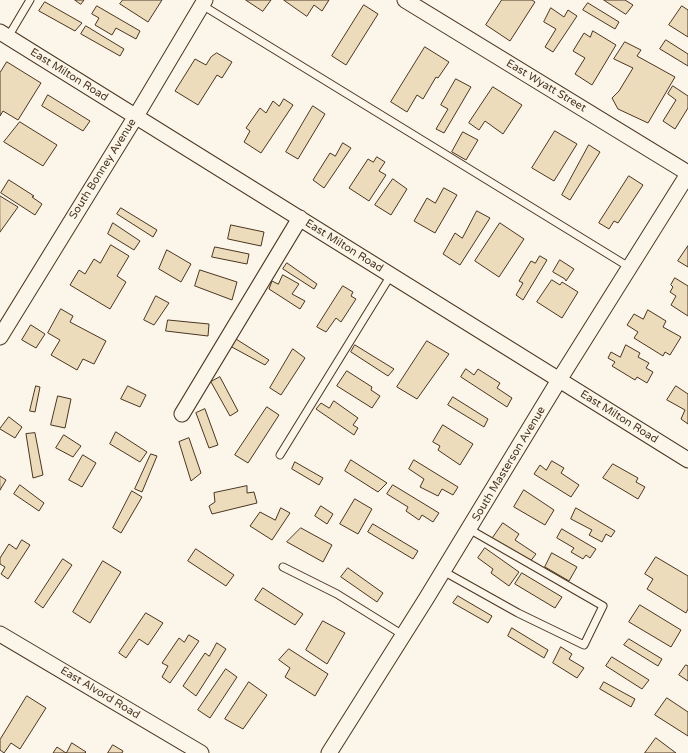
<!DOCTYPE html>
<html>
<head>
<meta charset="utf-8">
<style>
  body { margin:0 }
  canvas { display:block; background:#fbf6e9 }
</style>
</head>
<body>
<canvas width="688" height="753"></canvas>
<script>
const c = document.querySelector('canvas').getContext('2d');
c.lineJoin = 'round';
function paint(path, color) { c.fillStyle = color; c.fill(path, 'evenodd'); }
function trace(path, color, width, dash) { c.strokeStyle = color; c.lineWidth = width; c.lineCap = dash ? 'butt' : 'round'; c.setLineDash(dash || []); c.stroke(path); }
function label(font, color, halo, rows, align = 'center') {
  c.font = font + ' "Varela Round",sans-serif'; c.lineWidth = 3; c.setLineDash([]); c.textBaseline = 'middle'; c.strokeStyle = halo; c.fillStyle = color; for (const [text, x, y, turn = 0] of rows) {
    c.save(); c.translate(x, y); c.rotate((+turn || 0) * Math.PI / 180); c.textAlign = isNaN(turn) ? turn : align; if (halo) c.strokeText(text, 0, 0); c.fillText(text, 0, 0); c.restore();
  }
}
const building = new Path2D(`
  M75,0H84L81,4Z
  M123,0H162L148,22L120,4Z
  M246,0H271L263,11Z
  M284,0H329L322,11L314,5L307,16Z
  M502,0H532L535,2L510,41L486,25Z
  M604,0H625L633,5L626,14Z
  M45,2L82,23L75,31L39,11Z
  M588,3L619,22L615,29L583,10Z
  M364,5L378,14L346,65L332,56Z
  M97,6L140,31L136,39L116,28L112,35L95,25L99,18L92,14Z
  M682,6L688,10V37L669,25Z
  M551,8L564,17L568,10L577,16L553,52L545,47L556,29L544,22Z
  M86,26L124,49L120,56L81,34Z
  M593,31L616,45L592,85L575,74L585,58L573,51L584,33L590,37Z
  M666,40L688,54V66L660,49Z
  M625,42L641,50L637,56L675,77L648,123L618,109L612,98L619,91L633,68L614,59Z
  M425,47L449,62L438,78L436,77L423,99L417,95L407,112L391,102Z
  M217,53L232,62L222,78L217,75L198,105L175,91L195,59L206,65L211,57Z
  M7,62L41,83L18,120L3,111L0,116V73Z
  M456,79L471,87L444,133L436,129L448,109L441,105Z
  M673,86L688,96V108L675,129L663,121L676,100L668,94Z
  M493,87L522,105L503,134L485,121L479,130L469,123Z
  M48,95L90,121L83,131L42,106Z
  M284,99L293,105L261,153L244,142L250,131L246,128L260,108L266,113L273,101L279,106Z
  M313,106L325,114L298,159L286,152Z
  M20,122L57,145L43,166L4,142Z
  M555,131L577,144L554,181L532,168Z
  M463,132L478,140L466,160L452,152Z
  M343,143L351,148L324,188L313,180L330,153L335,156Z
  M589,145L600,152L570,200L562,195Z
  M377,157L385,162L379,171L386,175L369,201L349,188L368,159L373,162Z
  M629,176L643,185L618,223L614,221L609,229L599,223Z
  M393,179L407,189L391,215L375,205Z
  M9,180L34,196L32,197L42,204L35,215L1,193Z
  M444,188L457,195L435,233L414,221L427,198L435,203Z
  M0,196L18,207L0,232Z
  M121,208L157,230L153,237L117,214Z
  M477,211L490,218L460,265L443,254L455,233L462,238Z
  M113,223L140,241L134,250L108,234Z
  M500,223L524,239L499,277L475,261Z
  M231,225L264,232L261,246L228,239Z
  M111,245L129,256L117,276L126,282L110,309L70,285L79,270L85,274L94,259L100,263Z
  M688,246V267L678,261Z
  M215,247L249,254L247,264L212,257Z
  M167,250L191,264L181,282L159,269Z
  M540,256L547,260L523,300L516,295L523,283L519,281L531,261L535,263Z
  M560,260L574,269L566,281L565,279L553,272Z
  M287,263L317,284L314,289L283,269Z
  M200,270L237,282L232,300L195,286Z
  M283,275L299,284L292,294L305,301L300,309L269,289L272,281L278,284Z
  M675,278L688,286V316L671,305L676,296L670,292L673,287L671,285Z
  M552,280L560,285L562,282L578,292L562,318L537,302Z
  M343,286L353,292L351,296L356,299L341,322L336,318L326,332L317,327Z
  M156,296L169,303L154,325L144,320Z
  M61,309L73,316L70,322L106,341L94,364L83,359L77,370L51,355L60,340L48,333Z
  M648,310L666,321L663,327L681,337L670,355L665,352L663,356L634,338L638,332L627,325L634,314L643,319Z
  M168,320L209,324L208,336L166,331Z
  M31,325L45,334L36,348L22,340Z
  M236,339L269,360L265,365L230,346Z
  M427,341L449,354L417,399L397,387Z
  M355,345L394,369L388,376L351,352Z
  M626,345L640,353L638,357L649,363L646,368L653,372L647,383L637,377L635,380L612,366L615,362L608,358L611,352L620,357Z
  M293,349L305,358L281,395L270,388Z
  M466,369L474,375L478,369L500,383L497,388L512,398L507,407L461,377Z
  M347,371L372,387L371,390L380,396L372,408L337,386Z
  M220,377L238,411L230,416L211,382Z
  M36,386L40,387L35,412L30,411Z
  M128,386L146,395L140,407L121,399Z
  M676,386L688,394V424L681,419L685,410L667,400Z
  M58,396L71,399L65,428L51,425Z
  M453,397L488,419L484,427L448,405Z
  M334,401L358,418L353,425L358,428L354,435L316,409L321,403L329,408Z
  M267,407L279,415L248,463L235,455Z
  M205,409L218,445L209,448L196,413Z
  M9,417L22,427L15,438L0,429Z
  M443,425L473,444L460,465L438,450L440,446L433,442Z
  M116,432L147,452L140,462L110,444Z
  M35,433L43,475L33,478L26,434Z
  M64,435L81,446L73,457L56,448Z
  M189,438L201,473L191,481L179,442Z
  M151,454L157,456L142,492L135,489Z
  M83,455L96,463L82,487L69,480Z
  M351,460L387,483L378,492L345,471Z
  M414,460L458,487L453,495L442,489L438,496L420,487L424,479L409,469Z
  M552,461L564,468L561,473L579,485L571,497L534,474L540,465L546,470Z
  M295,462L323,478L319,485L292,469Z
  M613,464L638,478L636,482L645,487L638,499L603,478Z
  M0,476L6,480L0,490Z
  M20,485L44,503L39,511L14,494Z
  M393,485L439,513L433,522L422,515L419,520L406,511L408,507L387,494Z
  M247,486V493L254,492L257,503L212,514L209,506L215,502L214,493Z
  M524,490L554,510L545,525L514,507Z
  M132,491L142,497L121,533L113,528Z
  M355,499L372,509L358,534L340,524Z
  M321,506L333,514L327,524L315,516Z
  M281,508L290,513L272,540L250,526L260,512L275,520Z
  M576,508L615,531L611,537L606,534L602,542L589,535L592,530L571,519Z
  M503,523L519,534L515,540L536,554L529,563L492,539Z
  M373,524L418,551L413,559L368,532Z
  M301,528L332,545L323,562L287,542Z
  M562,529L596,549L590,558L586,555L583,559L571,552L574,548L557,538Z
  M22,540L30,545L8,579L1,574L5,567L0,564V558L9,544L16,549Z
  M485,548L519,572L509,586L491,573L493,569L478,558Z
  M196,549L234,575L226,586L188,561Z
  M552,553L577,567L569,581L545,567Z
  M656,557L688,576V609L686,613L647,589L653,579L645,574Z
  M63,559L72,565L43,608L35,602Z
  M103,561L121,572L90,623L73,612Z
  M348,568L383,593L377,602L341,577Z
  M522,573L562,597L555,608L515,584Z
  M263,588L303,614L295,625L255,600Z
  M458,596L492,616L488,623L453,603Z
  M640,605L681,630L671,647L629,622Z
  M146,613L163,623L148,645L139,639L126,658L119,653Z
  M323,621L345,633L327,664L306,650Z
  M512,628L548,650L544,658L508,636Z
  M189,635L199,641L170,683L162,677L168,666L162,663L179,638L184,642Z
  M629,639L662,659L658,666L624,645Z
  M217,643L226,649L196,696L183,686L205,653L209,656Z
  M561,647L572,654L569,659L584,668L577,678L553,663Z
  M289,649L328,674L315,696L285,677L290,668L279,660Z
  M612,657L649,680L642,689L606,666Z
  M686,665L688,666V681L679,675Z
  M226,669L237,677L210,718L198,710Z
  M249,682L267,695L243,729L225,719Z
  M604,682L635,699L631,707L600,689Z
  M27,696L46,708L20,749L11,743L4,753L0,750V740Z
  M667,698L688,712V736L655,715Z
  M656,738L676,753H645Z
  M72,743L86,752L85,753H53L57,747L66,753Z
  M113,745L123,751L122,753H108Z`);
const service = new Path2D(`
  M202,5L629,267
  M8,37L30,0
  M280,455L391,275
  M283,567L337,594L403,635
  M443,571L518,613L584,645L603,606L469,529`);
const minor = new Path2D(`
  M405,0L688,173
  M0,32L688,460
  M0,337L136,116L205,0
  M182,414L300,218
  M0,634L201,753
  M329,753L426,599L559,380L688,174`);
const streetNames = [
  ["East Milton Road",69,75,32],
  ["East Wyatt Street",546,86,31],
  ["South Bonney Avenue",103,169,-58],
  ["East Milton Road",344,246,32],
  ["East Milton Road",619,417,32],
  ["South Masterson Avenue",509,464,-59],
  ["East Alvord Road",100,693,31]
];
paint(building, '#ecdcbc');
trace(building, '#4a3520', 1);
trace(service, '#4a3520', 9);
trace(minor, '#4a3520', 17);
trace(service, '#fbf6e9', 7);
trace(minor, '#fbf6e9', 15);
label('11px', '#4a3520', '#fbf6e9', streetNames);
</script>
</body>
</html>
